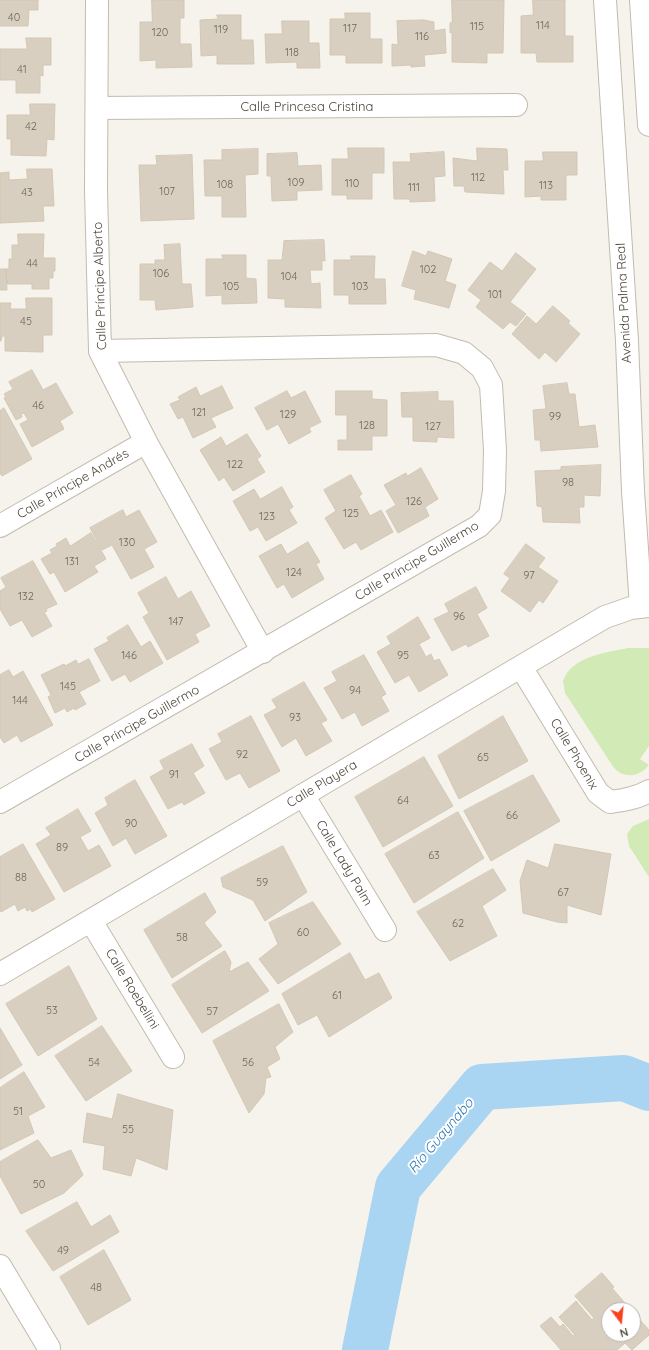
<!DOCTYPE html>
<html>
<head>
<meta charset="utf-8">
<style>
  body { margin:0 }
  #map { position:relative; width:649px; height:1350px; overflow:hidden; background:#f6f3ec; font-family:Quicksand,sans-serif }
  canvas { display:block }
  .north { position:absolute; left:601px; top:1302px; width:40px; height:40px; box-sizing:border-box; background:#fff; border:1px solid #b7b4b0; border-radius:50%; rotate:164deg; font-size:11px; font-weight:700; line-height:16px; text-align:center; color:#4b4439 }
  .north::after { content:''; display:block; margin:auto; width:14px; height:18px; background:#fc3f1d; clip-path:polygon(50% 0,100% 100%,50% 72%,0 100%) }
</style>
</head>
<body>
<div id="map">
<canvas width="649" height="1350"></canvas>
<div class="north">N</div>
</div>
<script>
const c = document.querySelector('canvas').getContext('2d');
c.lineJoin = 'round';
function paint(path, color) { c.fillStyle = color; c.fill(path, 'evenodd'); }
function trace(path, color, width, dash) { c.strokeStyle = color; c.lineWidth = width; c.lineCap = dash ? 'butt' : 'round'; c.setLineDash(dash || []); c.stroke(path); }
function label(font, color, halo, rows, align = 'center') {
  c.font = font + ' Quicksand,sans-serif'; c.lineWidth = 4; c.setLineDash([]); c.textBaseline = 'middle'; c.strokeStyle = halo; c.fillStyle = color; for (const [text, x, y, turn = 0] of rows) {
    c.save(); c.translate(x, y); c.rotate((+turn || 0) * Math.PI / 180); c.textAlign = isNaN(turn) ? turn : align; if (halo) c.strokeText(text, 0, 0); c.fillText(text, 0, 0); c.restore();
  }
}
const green = new Path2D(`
  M628,648H649V746L640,759L649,765C639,777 625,779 614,768L565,693L563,681C572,656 605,653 628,648Z
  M649,819V877L629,846L627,834L633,826Z`);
const river = new Path2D(`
  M365,1350L398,1187L482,1087L624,1078L649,1088`);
const building = new Path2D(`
  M0,0H38V10H29L28,26H0Z
  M152,0H184V18H180V44H191L192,67L156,68V60L140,61V22H152Z
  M452,0H504L503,53H487V63L452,62V32L450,33V23L452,22Z
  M533,0H565V36H573V62H537L536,53H521V16L533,15Z
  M345,13H370V39H382V63H346V55H330V19H345Z
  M217,15H241V40H253L254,64H217V55L201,56L200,20L218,19Z
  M424,20L434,22V31L445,29L446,53L424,55L425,66L411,67V65L392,66V44L398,45L397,21Z
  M282,21H309V43H319L320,68H297V62L266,63L265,34H282Z
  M26,38H51V65H43V76L40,75V93H16V80H0V49H27Z
  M30,104H55L54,140L47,139L46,156L11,155V139H7V115H30Z
  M348,148H384V173H372V199H347V195H332V159H348Z
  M477,148L507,149L508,170H503L504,194L465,192L464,186H454L453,158L477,161Z
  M258,149V174L245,175L246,217H222V196H205L204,160H222V150Z
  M444,152L445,176L434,177L435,201L410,202V199H394L393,162H411L410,154Z
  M543,152H577V175H566V200H541V196L525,197V161H543Z
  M297,153L298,166L321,165L322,190L297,191V200L272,201L271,176H267V154Z
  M192,155L194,219L141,221L139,165H157L156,156Z
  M27,169H52L54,206H43L44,221L0,223V173L9,172V180L27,179Z
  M18,234H44L43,258H55V271H53V278H49V289H32V284H7L6,269H9V259H12V245H18Z
  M324,240L325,261L322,260V270H310L311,284L320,283L321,308L285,307V299L268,298V260H282L284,241Z
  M180,244L182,284H191L193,307L156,310L155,300H140V264H155V260H165L164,245Z
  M413,251L426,256L428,251L452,259L445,281L456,285L449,308L414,299L416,290L402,286Z
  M516,253L536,269L510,302L526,314L516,326L510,322L503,329L476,307L481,300L468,290L490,262L502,271Z
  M222,255H246V278L256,279L257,303L222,304V295L206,296V259H223Z
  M351,256H375L374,279H385L386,304H349V295H334V260H351Z
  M0,269H6L7,290H0Z
  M26,298H52V335H43V352L5,351V336H2L1,341H0V303H11L10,309H26Z
  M553,306L570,321L568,323L580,334L556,362L545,352L539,359L512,334L527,316L536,324Z
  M32,370L43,390L56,383L73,413L60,421L64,429L32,447L20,424L28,420L24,413L21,414L22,417L16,420L4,398L6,397L4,394L13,389L9,382Z
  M567,383L569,394H575L579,427L595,425L598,447L541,451L540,440H535L533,410L546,409L543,386Z
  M222,386L233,408L211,418L216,427L193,438L183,417L178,419L170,404L180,400L178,397L196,387L200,396Z
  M287,391L291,398L305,391L321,422L309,428L311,432L289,444L278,424L267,430L255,408Z
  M336,391H372V399L387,400V436H372V450H338V440H347V415H336Z
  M438,392V401H453L454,438L437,437V442L413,441V417H402L401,393Z
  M4,408L32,459L2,476L0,473V411Z
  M247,434L261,456L257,459L265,472L233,491L224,477L219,481L200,450L221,437L226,446Z
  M601,465L600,496L584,495V507H579L580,523L543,522L542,507L537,506L535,471L561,470V467Z
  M421,468L438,499L425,507L429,516L398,533L386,511L396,505L384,485L406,473L407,476Z
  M351,475L362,494L359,496L370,516L381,510L393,532L361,550L356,542L344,549L325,518L336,511L324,490Z
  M282,487L293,507L289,510L297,523L266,541L258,527L250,531L233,501L254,489L260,499Z
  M123,510L126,517L139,510L157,542L144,549L154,567L131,579L112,545L102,550L90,528Z
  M91,533L106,559L94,566L98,572L65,592L54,572L50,574L41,559L52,553L50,550L57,546L56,544L66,538L70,546Z
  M308,542L320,562L316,564L324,579L292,598L284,584L277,588L259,556L281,544L287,554Z
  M526,544L545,558L538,567L558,581L543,603L539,600L530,612L501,591L510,578L504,574Z
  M33,561L57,604L46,609L47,611L44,612L52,626L32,637L22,620L10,626L0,609V591L6,587L1,578Z
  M166,577L178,599L191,591L210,626L195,634L199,642L167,660L143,617L149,613L138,593Z
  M476,587L487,608L477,614L489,636L468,647L466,644L452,651L434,619L449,612L445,604Z
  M418,617L430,638L419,644L426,657L431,654L434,661L439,659L448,675L419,692L409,675L395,683L377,652L391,644L387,637Z
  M128,625L141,647L150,641L163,663L130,682L125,674L112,681L94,649L109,641L107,638Z
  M364,655L386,694L381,697L389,711L362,726L355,712L342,719L324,688L337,681L332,672Z
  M89,659L100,681L79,692L86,704L75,710L74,708L67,712L65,708L55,713L48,697L51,695L41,675L64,664L65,666L76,660L78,664Z
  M9,670L13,677L23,671L53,725L21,742L17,735L4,743L0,737V675Z
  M304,682L327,720L321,723L332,741L306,756L296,738L282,747L264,715L277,708L272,700Z
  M251,716L280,771L249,788L240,773L226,780L209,749L222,742L218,734Z
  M503,716L528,761L459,799L438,756Z
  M192,744L204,766L193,773L205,793L184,805L182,802L168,809L150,777L164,769L160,761Z
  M424,757L453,806L383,847L355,797Z
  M533,775L560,821L491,861L464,811Z
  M135,780L167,836L135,854L126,838L113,846L95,813L108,805L105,798Z
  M78,809L91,831L80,837L88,851L99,845L111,866L64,892L36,844L51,835L46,828Z
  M458,812L484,858L414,903L385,854Z
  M23,844L55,899L32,912L31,909L27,911L25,907L18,911L15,904L1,912L0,909V857Z
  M555,844L611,854L601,915L567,905V923L557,922L523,913L520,881L527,860L548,868Z
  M283,846L307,892L265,921L253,900L223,887L221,878Z
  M493,869L506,890L482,906L497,936L450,961L417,912Z
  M205,893L216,912L204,923L222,946L172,978L144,930Z
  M313,902L341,944L278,984L259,959L278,944L269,923Z
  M225,951L231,962L229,972L248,962L269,991L202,1033L172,985Z
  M350,953L365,980L379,973L392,998L329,1037L317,1015L298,1025L282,994Z
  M69,966L97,1019L38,1056L6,1004Z
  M279,1004L293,1032L275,1047L280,1059L267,1067L271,1077L266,1078L264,1094L249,1113L213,1041Z
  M102,1026L132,1071L86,1101L55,1056Z
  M0,1028L22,1065L0,1079Z
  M24,1072L45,1107L28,1116L34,1133L0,1150V1088Z
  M118,1094L173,1110L167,1170L136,1158L131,1176L103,1169L105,1146L83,1142L87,1113L112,1119Z
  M38,1140L51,1158L71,1150L83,1175L64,1193L21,1214L0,1176V1162Z
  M77,1202L91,1227L110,1215L119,1232L53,1271L26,1231Z
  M104,1250L131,1300L88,1325L60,1277Z
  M602,1273L614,1287L612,1288L631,1310H609V1334H633V1312L649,1330V1335L632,1350L625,1343L617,1350H561L540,1326L551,1317L560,1327L563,1324L573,1336L575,1335L559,1317L576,1301L592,1320L594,1318L575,1296Z`);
const street = new Path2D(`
  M97,0L96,190L100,351L146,442L263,652
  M605,0L627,341L633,491L641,607
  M641,0L649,125
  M97,108L516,105
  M0,526L146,442
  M521,667L598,793L610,802C624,800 637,798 649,791
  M303,795L385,930
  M0,802L479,526L490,515L494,491L495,450L491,385L482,368L464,353L436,345L100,351
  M91,921L173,1057
  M0,974L605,617L631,608L649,606
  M0,1266L49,1348`);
const numberNames = [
  ["40",14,18],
  ["114",543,26],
  ["115",477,27],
  ["117",350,29],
  ["119",221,30],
  ["120",160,33],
  ["116",422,37],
  ["118",292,53],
  ["41",22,70],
  ["42",31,127],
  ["112",478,178],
  ["109",296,183],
  ["110",352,184],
  ["108",225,185],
  ["113",546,186],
  ["111",414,188],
  ["107",167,192],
  ["43",27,193],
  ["44",32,264],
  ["102",428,270],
  ["106",161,274],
  ["104",289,277],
  ["105",231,287],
  ["103",360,287],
  ["101",495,295],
  ["45",26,322],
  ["46",38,406],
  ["121",199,413],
  ["129",288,415],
  ["99",555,417],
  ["128",367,426],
  ["127",433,427],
  ["122",235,465],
  ["98",568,483],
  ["126",414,502],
  ["125",351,514],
  ["123",267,517],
  ["130",127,543],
  ["131",72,562],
  ["124",294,573],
  ["97",529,576],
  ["132",26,597],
  ["96",459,617],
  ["147",176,622],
  ["146",129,656],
  ["95",403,656],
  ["145",68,687],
  ["94",355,691],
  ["144",20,701],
  ["93",295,718],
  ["92",242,755],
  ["65",483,758],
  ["91",174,775],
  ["64",403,801],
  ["66",512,816],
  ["90",131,824],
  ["89",62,848],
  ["63",434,856],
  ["88",21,878],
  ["59",262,883],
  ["67",563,893],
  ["62",458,924],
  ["60",303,933],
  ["58",182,938],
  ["61",337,996],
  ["53",52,1011],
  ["57",212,1012],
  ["54",94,1063],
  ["56",248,1063],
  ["51",18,1112],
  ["55",128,1130],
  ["50",39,1185],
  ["49",63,1251],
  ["48",96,1288]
];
const streetNames = [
  ["Calle Princesa Cristina",307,107],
  ["Calle Príncipe Alberto",100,286,-92],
  ["Avenida Palma Real",624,303,-93],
  ["Calle Príncipe Andrés",73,484,-30],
  ["Calle Príncipe Guillermo",417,561,-31],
  ["Calle Príncipe Guillermo",137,724,-30],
  ["Calle Phoenix",574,754,59],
  ["Calle Playera",322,784,-31],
  ["Calle Lady Palm",344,863,59],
  ["Calle Roebellini",132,989,59]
];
const waterNames = [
  ["Río Guaynabo",441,1136,-50]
];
paint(green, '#d2eab5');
trace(river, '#a9d4f2', 46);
paint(building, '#d8cfc1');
trace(building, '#d3c7b4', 1);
trace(street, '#c2bbae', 24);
trace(street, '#fff', 22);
label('11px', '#6e675b', null, numberNames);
label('13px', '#4b4439', '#fff', streetNames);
label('italic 14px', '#2e7ab2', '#fff', waterNames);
</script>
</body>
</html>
